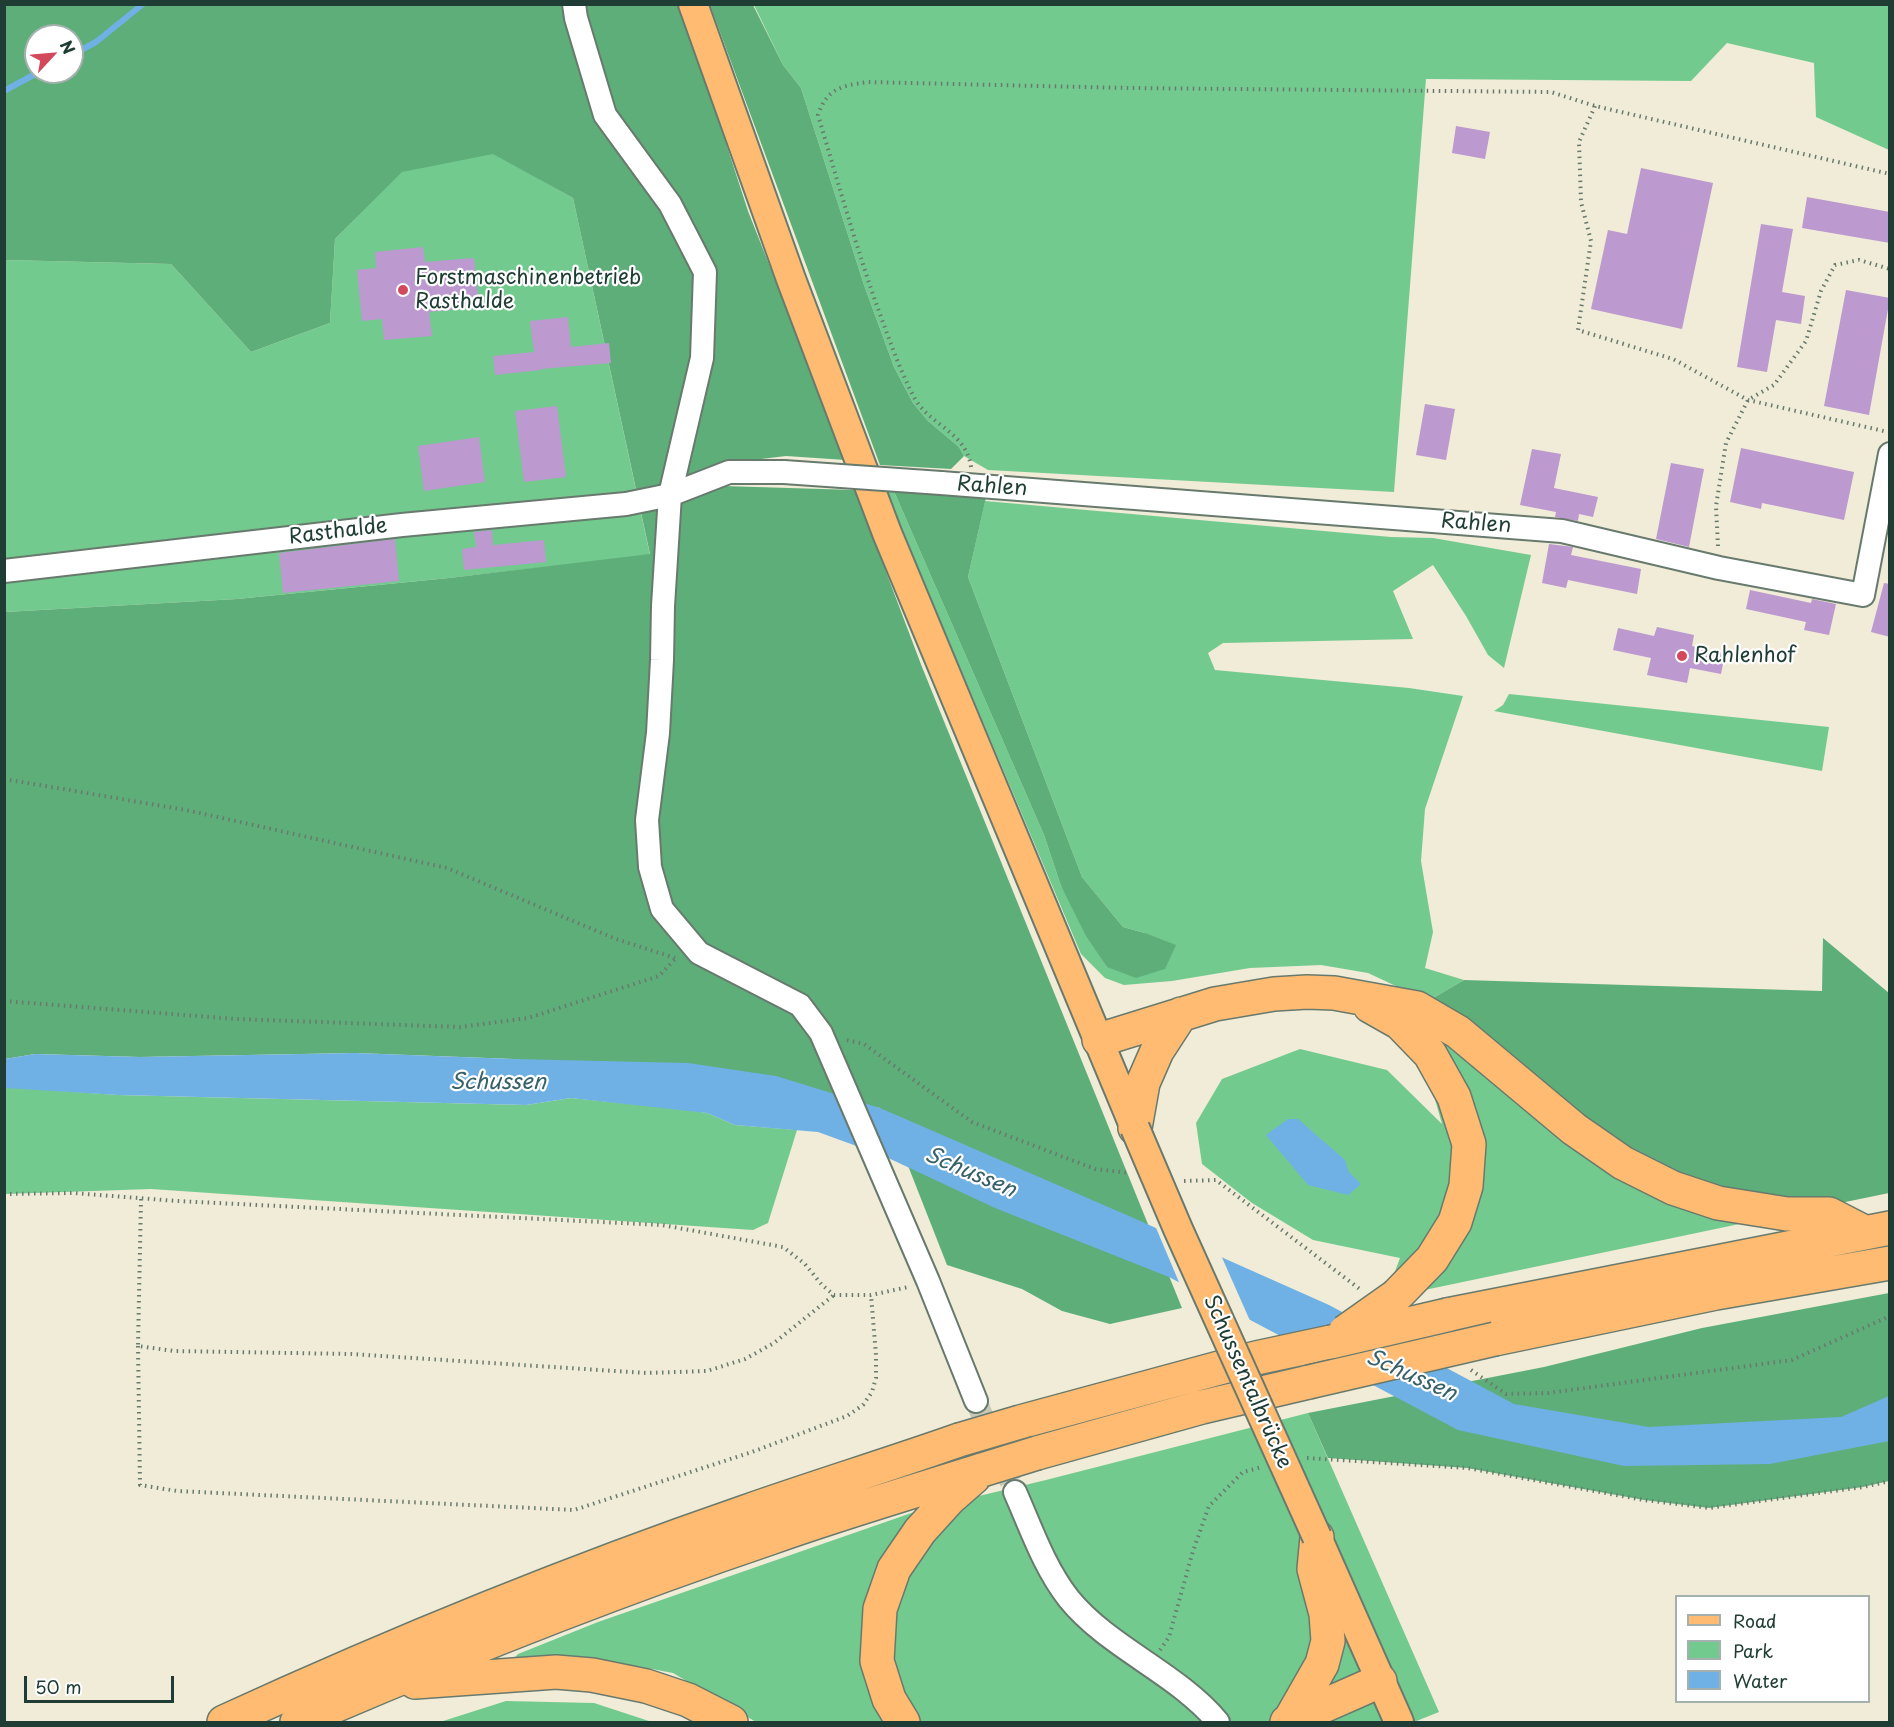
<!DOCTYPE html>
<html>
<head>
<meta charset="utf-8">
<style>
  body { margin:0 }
  #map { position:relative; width:1894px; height:1727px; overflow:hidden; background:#f0ecd7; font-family:"Playpen Sans",sans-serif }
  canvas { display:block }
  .frame { position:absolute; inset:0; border:6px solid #1f3d34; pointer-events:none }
  .legend { position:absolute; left:1675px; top:1595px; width:195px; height:108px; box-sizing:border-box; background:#fff; border:2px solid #a5b1ae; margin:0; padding:8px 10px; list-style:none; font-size:18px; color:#1f3d34 }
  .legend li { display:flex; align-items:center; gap:12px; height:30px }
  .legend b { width:30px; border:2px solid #a5b1ae }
  .north { position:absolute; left:24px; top:24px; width:60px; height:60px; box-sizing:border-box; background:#fff; border:2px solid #a5b1ae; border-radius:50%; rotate:64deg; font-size:16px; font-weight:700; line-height:24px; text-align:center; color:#1f3d34 }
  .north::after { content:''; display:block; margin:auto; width:21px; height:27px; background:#d1495b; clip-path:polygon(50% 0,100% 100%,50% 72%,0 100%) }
  .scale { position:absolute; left:24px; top:1676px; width:150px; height:27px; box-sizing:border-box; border:3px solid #1f3d34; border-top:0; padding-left:8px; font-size:18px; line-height:21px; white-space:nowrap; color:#1f3d34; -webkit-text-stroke:4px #fff; paint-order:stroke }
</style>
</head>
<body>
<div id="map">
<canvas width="1894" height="1727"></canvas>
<div class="frame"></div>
<ul class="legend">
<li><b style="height:8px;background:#febb71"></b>Road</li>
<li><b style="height:16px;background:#73ca8f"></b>Park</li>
<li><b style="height:16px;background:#6fb1e4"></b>Water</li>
</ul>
<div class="north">N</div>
<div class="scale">50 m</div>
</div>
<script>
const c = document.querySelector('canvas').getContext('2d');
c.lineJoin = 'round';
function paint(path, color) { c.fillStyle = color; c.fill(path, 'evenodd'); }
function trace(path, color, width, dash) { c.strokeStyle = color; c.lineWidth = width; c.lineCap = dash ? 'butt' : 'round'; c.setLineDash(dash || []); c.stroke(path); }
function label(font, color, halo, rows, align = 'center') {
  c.font = font + ' "Playpen Sans",sans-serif'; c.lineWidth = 4.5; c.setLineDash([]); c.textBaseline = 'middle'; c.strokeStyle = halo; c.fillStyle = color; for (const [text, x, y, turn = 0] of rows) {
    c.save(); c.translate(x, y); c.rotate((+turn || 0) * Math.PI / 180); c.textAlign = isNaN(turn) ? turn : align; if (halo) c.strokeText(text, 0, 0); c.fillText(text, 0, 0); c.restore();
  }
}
const green = new Path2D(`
  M754,5H1889V150L1816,117L1814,63L1727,43L1691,81L1426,79L1394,492L988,470L964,456L959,447L928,421L913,403L894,367L864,285L801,88L783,65Z
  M493,153L573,198L650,555L449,578L237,599L5,612V260L171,264L251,352L330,323L335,239L402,171Z
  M893,489L1044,835L1061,886L1107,967L1145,933L1123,927L1082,877L968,577L985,501L1391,537L1433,538L1531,555L1504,668L1488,655L1466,616L1433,565L1393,591L1413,639L1223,643L1208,653L1215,670L1409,688L1463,696L1425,809L1421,861L1433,932L1425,968L1464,980L1428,1001L1368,973L1321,965L1250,968L1172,981L1124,985L1105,978L1081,954L885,490Z
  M1509,694L1829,727L1822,771L1494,711L1503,705Z
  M1417,1008L1787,1214L1396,1296L1466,1186Z
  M1300,1049L1387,1070L1442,1124L1428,1075L1448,1114L1457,1168L1445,1214L1425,1248L1394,1274L1400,1258L1313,1240L1252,1203L1202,1164L1196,1123L1222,1079Z
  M8,1087L118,1095L526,1105L571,1098L681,1109L707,1113L735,1125L797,1130L768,1223L753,1230L151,1189L5,1194L4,1088Z
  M1308,1413L1439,1712L1414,1722H756L673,1673L589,1657L511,1661L518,1654L598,1622L920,1510L1046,1480Z
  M506,1701L594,1703L652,1722H440Z`);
const forest = new Path2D(`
  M5,5H681L748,211L846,460L786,456L720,464L723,486L855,490L922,667L1182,1308L1110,1324L1062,1311L1022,1289L947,1265L905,1158L880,1108L514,1059L355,1053L140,1057L35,1054L5,1059V612L237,599L449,578L650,554L573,198L493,154L402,172L335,239L330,323L251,352L171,264L5,260ZM36,36H72V72H36Z
  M710,5H753L783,65L801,88L864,285L894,367L913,403L928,421L959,447L964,456L951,469L880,465Z
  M893,489L987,493L968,577L1082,877L1123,927L1145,933L1176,945L1165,969L1136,978L1107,967L1086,936L1061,886L1044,835Z
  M1823,938L1889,993V1193L1787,1214L1673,1188L1428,1001L1464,980L1822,991Z
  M1889,1293V1481L1863,1487L1709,1508L1644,1500L1467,1468L1328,1458L1308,1413L1544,1367L1702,1328Z`);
const water = new Path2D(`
  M355,1053L514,1059L688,1063L776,1076L880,1108L1129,1216L1329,1305L1514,1404L1649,1427L1841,1417L1889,1396V1441L1770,1464L1624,1466L1458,1430L1169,1277L995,1208L884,1156L818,1132L735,1125L707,1113L571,1098L526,1105L118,1095L5,1088V1059L35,1054L140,1057Z
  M1288,1119H1298L1345,1160L1349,1172L1361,1184L1348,1195L1308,1185L1266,1135Z`);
const pier = new Path2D(`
  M1154,1223L1220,1253L1251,1323L1181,1287Z`);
const stream = new Path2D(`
  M72,55L96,42L143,4
  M4,91L39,72`);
const building = new Path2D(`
  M1456,126L1490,132L1485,159L1452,153Z
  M1641,168L1713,183L1682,329L1591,309L1608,230L1627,234Z
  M1807,197L1890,212V243L1802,228Z
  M1761,224L1793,229L1782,292L1805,296L1801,324L1776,320L1767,372L1737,367Z
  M423,247L425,262L474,258L479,307L429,312L432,336L384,340L382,319L362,321L357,270L376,268L375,252Z
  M1846,290L1890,298L1869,415L1824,406Z
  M568,317L571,347L609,343L611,363L541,369V370L495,375L493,356L534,352L530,321Z
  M1425,404L1455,409L1446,460L1416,455Z
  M557,406L566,477L524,482L515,411Z
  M479,437L485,482L424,491L418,446Z
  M1741,448L1854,472L1844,520L1762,503L1761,509L1730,502Z
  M1532,449L1561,454L1554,488L1598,497L1593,517L1579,514L1578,521L1555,517L1556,512L1520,505Z
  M1671,463L1704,469L1689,547L1656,539Z
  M492,530L493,545L544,540L546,562L464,570L462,549L476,547L474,532Z
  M395,539L399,581L283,593L279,553Z
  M1549,544L1573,547L1571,555L1641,569L1637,594L1568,580L1566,588L1542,583Z
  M1884,583L1890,584V637L1871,632Z
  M1750,590L1811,603L1812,599L1836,604L1829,635L1804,630L1806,622L1746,609Z
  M1657,627L1694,635L1692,646L1725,653L1721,674L1690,668L1687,683L1647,675L1651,658L1613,650L1618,628L1654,636Z`);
const minorTunnel = new Path2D(`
  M976,1401L1015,1492`);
const path = new Path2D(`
  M1595,106L1579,142L1581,202L1591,241L1578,330L1673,359L1748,400L1888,432
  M971,467C967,433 930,425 915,399C899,369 889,338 877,306C855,243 837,179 818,115C827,88 842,86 867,82L1128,88L1551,92L1595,106L1890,174
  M1718,546L1716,506L1726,443L1748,400L1774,385L1806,341L1821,291L1835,265L1859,260L1890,269
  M4,779L186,810L447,868L616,939L675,958
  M4,1001L236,1019L460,1027L528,1018L659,976L676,958
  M847,1040L864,1044L972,1122L1095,1169L1129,1173
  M1184,1181L1216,1180L1361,1290
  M4,1194L73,1193L177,1201L662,1225L783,1247L805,1264L822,1285L834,1295H871L908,1287
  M141,1199L138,1346L174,1351L351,1354L646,1373L707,1371L745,1359L774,1343L834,1295
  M138,1346L140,1485L177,1491L574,1510L752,1452L847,1416L863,1405L872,1392L876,1378V1355L871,1295
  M1471,1370L1506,1394L1548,1393L1792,1360L1890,1316
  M1307,1458L1467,1468L1644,1500L1709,1508L1863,1487L1890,1481
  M1160,1650L1169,1637L1193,1551L1209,1506L1243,1472L1262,1467`);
const minor = new Path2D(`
  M574,4L576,18L605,115L670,204L705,272L702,358L670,495L663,606L662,660L658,733L647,820L650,867L662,909L699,953L800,1005L821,1033L928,1281L976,1401
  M941,483L1562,531L1719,568L1863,595L1890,454
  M4,571L402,525L626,504L670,495L729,472H784
  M1015,1492C1031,1528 1044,1567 1069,1599C1109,1648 1177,1673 1218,1722`);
const major = new Path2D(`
  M693,4L791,279L887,533L1135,1128
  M1317,1537L1399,1722`);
const highway = new Path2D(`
  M1370,1006L1400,1023L1430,1054L1454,1097L1469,1144L1466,1186L1455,1222L1432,1259L1396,1296
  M1099,1040L1215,1004L1274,994L1307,992L1334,993L1417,1008L1458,1032L1574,1129L1623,1163L1673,1188L1718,1203L1787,1214H1829L1864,1232
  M1135,1128L1143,1083L1157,1051L1181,1014
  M1447,1315L1890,1228
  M1495,1339L1716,1293L1890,1263
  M1020,1422L1256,1358L1331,1342
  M1037,1453L1202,1407L1309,1382
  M415,1682L556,1672L592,1675L646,1686L688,1700L731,1722
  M1290,1720L1322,1664L1328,1641L1326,1614L1314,1569L1317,1537
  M224,1722C394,1644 568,1573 745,1512C816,1487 888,1465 959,1440
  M297,1722C452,1655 610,1592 770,1538C840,1513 912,1492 982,1470
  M903,1722L889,1699L877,1661L880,1609L894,1569L920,1531L950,1498L974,1477
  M1287,1722L1380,1681`);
const minorBridge = new Path2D(`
  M784,472L941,483`);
const majorBridge = new Path2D(`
  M1135,1128L1178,1229L1317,1537`);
const highwayBridge = new Path2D(`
  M1345,1332L1396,1296
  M1331,1342L1447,1315
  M1309,1382L1495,1339
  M959,1440L1020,1422
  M982,1470L1037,1453`);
const markers = [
  [403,290,6,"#d1495b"],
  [1682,656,6,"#d1495b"]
];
const poiNames = [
  ["Forstmaschinenbetrieb",415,278],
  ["Rasthalde",415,302],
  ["Rahlenhof",1694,656]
];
const streetNames = [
  ["Rahlen",992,487,4],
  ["Rahlen",1476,524,4],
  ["Rasthalde",338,532,-7],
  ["Schussentalbrücke",1247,1382,66]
];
const waterNames = [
  ["Schussen",498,1083],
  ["Schussen",970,1173,23],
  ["Schussen",1411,1376,24]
];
paint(green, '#73ca8f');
paint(forest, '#5eae7a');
paint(water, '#6fb1e4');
paint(pier, '#f0ecd7');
trace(stream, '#6fb1e4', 6);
paint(building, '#bc99cf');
trace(minorTunnel, '#c6c9b6', 22, [22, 11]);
trace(minor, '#687a6d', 26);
trace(major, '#687a6d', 32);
trace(highway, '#687a6d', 36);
trace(path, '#687a6d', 4, [1.5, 4.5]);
trace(minor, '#fff', 22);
trace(major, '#febb71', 28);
trace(highway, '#febb71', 33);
trace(minorBridge, '#687a6d', 26, []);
trace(majorBridge, '#687a6d', 32, []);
trace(highwayBridge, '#687a6d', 36, []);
trace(minorBridge, '#fff', 22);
trace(majorBridge, '#febb71', 28);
trace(highwayBridge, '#febb71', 33);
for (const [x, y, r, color] of markers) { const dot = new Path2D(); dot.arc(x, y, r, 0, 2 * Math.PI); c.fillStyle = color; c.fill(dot); trace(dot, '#fff', 2); }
label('21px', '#1f3d34', '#fff', poiNames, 'left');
label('21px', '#1f3d34', '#fff', streetNames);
label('italic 22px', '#376069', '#fff', waterNames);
</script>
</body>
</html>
